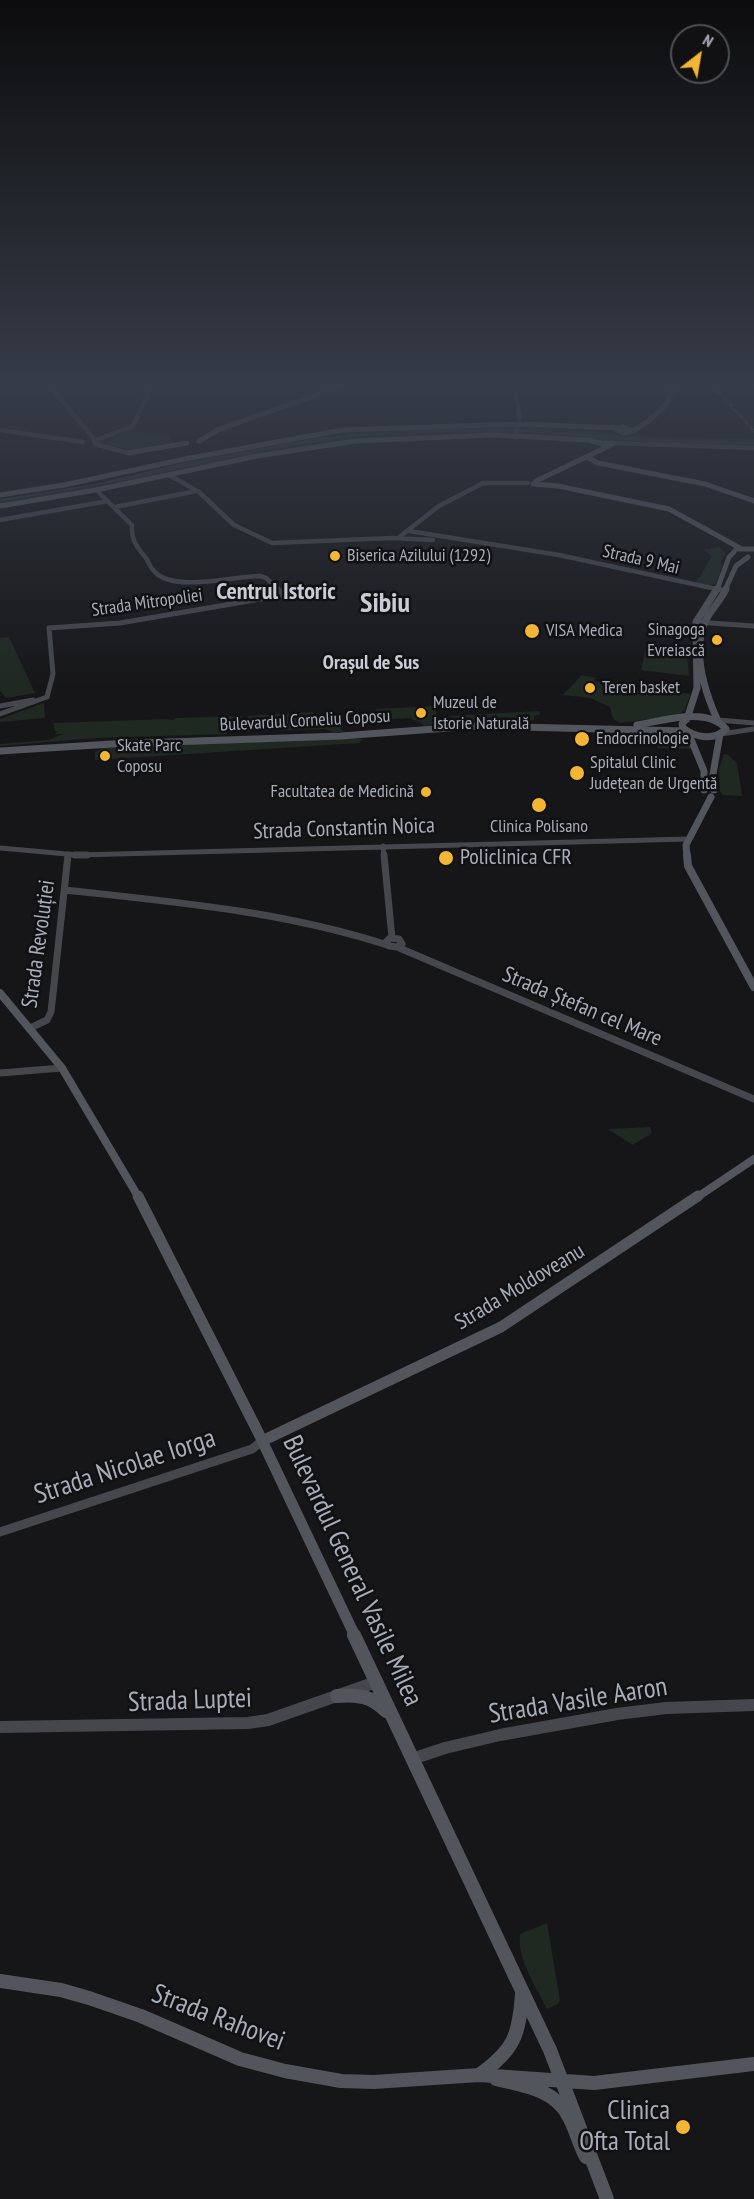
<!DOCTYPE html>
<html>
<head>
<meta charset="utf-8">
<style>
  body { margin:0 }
  #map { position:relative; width:754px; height:2199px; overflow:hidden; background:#161618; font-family:"PT Sans Narrow",sans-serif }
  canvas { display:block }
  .north { position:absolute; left:670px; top:24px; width:60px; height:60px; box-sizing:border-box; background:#111113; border:2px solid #4d4f55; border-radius:50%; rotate:31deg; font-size:16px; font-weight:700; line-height:24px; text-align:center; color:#a8adb8 }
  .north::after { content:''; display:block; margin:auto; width:21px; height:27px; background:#f2b634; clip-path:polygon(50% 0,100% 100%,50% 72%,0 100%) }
</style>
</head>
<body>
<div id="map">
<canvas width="754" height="2199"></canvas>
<div class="north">N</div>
</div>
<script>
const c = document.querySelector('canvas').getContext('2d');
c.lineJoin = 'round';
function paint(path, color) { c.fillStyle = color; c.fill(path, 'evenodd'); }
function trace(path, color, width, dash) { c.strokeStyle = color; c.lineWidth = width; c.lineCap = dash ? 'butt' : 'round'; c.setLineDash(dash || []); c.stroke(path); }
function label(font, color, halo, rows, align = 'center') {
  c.font = font + ' "PT Sans Narrow",sans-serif'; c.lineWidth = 5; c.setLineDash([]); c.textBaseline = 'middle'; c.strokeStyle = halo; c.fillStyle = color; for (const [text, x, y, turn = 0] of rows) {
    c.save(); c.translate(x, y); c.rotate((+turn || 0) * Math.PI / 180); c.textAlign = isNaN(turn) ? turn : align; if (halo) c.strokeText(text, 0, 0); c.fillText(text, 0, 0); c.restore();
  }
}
const green = new Path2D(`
  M534,426L656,437L754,439V446L671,445L527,435L356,441L189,467L124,483L0,506V502L116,482L152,473L165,467L198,458L345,432Z
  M128,430L133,431V433L170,436L171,439L180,440L131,451L103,443Z
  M719,547L726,553L721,561L722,566L717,583L710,586L696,583L712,556L704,550Z
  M9,637L35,693L6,698L0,691V638Z
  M645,652L687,657L689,676L641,670Z
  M582,675L596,678L594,681L623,687L691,694L684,711L678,715L620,723L613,719L610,707L590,698L563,695Z
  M44,703L45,718L0,722V719Z
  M434,706L438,717L437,722L431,725L423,726L422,723L409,718L379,720L376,709Z
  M539,711L540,714L534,716V720H529L455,721L449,716Z
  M313,712L314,715L318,713L319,716H328L329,719L323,720L324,723L339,722L341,730L344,732H334L325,729L227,732V734L96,738L0,746V744L49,740L63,734H55L57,731H55L53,723L168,719L173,720L175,718L242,716V718H248V716Z
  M657,734C672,736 685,736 693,749L657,748Z
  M340,739H363L359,743L95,760V752L105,747Z
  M724,754L728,755L737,763L742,796L723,795L720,791L719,769Z
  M650,1127L652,1133L633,1145L608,1129Z
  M547,1923L560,2000L558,2004L547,2009C536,1986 517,1960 520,1934Z`);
const water = new Path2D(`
  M507,428L657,439L754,442V445L660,443L531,432H456L355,436L274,449L116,482L0,502V499L95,484L169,466L323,437L428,429Z`);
const secondaryFar4 = new Path2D(`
  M47,383L94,439
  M514,383L520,419L515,436
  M0,387L39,383
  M0,430L83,442
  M94,441L133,426L153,383
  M613,443L754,448
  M95,444L128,453
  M169,475L199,492L234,525L272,543L392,538L433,540
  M96,490L132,525C131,540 137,547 146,558C149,563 151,569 156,573C176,592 234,576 260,576L266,578L279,590
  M115,507L197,491
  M0,520L108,501
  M409,531L559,555L721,590
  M398,538L439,506L483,483H528`);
const secondaryFar3 = new Path2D(`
  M278,589L284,595
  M715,589L721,590
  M696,622L754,626
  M47,697L53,674L49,628L120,623L284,595
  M0,706L33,700
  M0,714L47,697
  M718,720L754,723
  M721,734L754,729
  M383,846L384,856
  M0,848L78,855L689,839`);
const secondaryFar2 = new Path2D(`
  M75,855H87
  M384,855L392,938
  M65,890C174,902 282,911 387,945
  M390,938L399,939L402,944L397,947L389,946L386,942Z
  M397,947L754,1099
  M30,1028L47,1020L51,1012L68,855
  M0,1073L62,1068`);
const secondaryFar1 = new Path2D(`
  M0,1532L252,1449L262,1441`);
const secondary = new Path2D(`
  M0,1727L248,1723L268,1720L376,1682
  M412,1759L445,1748L500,1735L617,1714L666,1708L754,1705`);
const primaryFar4 = new Path2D(`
  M623,427L634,431L625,433L617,430Z
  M634,431C649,420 675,405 672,383
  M199,441L220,429L351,383
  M128,453L187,443
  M587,457L598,463L705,484L754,501
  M536,481L611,445
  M533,484L558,486L669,509L740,548
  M0,495L64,485L190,458L342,430L519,424L619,428
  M0,506L96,490L257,456L356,441L493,435L588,440L607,445L614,443H603
  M736,549H754
  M717,590L729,557L734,552
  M725,590L736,566L748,557`);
const primaryFar3 = new Path2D(`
  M687,719L697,688L696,622L717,589
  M717,719C705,692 693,654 704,624C709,611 720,602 726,589
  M637,725C662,721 707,706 726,729C714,741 696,738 683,728L682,724L686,719
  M688,732L704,771V790
  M0,751L112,744L341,736L475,726L686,731
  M714,790L713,774L720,734
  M687,856L686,845L711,797`);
const primaryFar2 = new Path2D(`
  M687,855L688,866L754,987
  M0,993L62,1068L139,1198
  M696,1198L754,1159`);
const primaryFar1 = new Path2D(`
  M138,1196L257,1430L355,1636
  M262,1441L501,1327L698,1196`);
const primary = new Path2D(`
  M354,1635L550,2050L607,2199
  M337,1696C357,1694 372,1696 386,1711
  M0,1981L61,1990L89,1998L141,2016L240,2059L285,2071L341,2081L374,2082L479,2075L594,2083L754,2064
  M479,2075C514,2050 519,2036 522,1994
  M496,2079C524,2086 555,2089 569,2117C576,2130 579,2144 586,2157`);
const rail = new Path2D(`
  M710,383L754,431`);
const markers = [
  [335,556,6,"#f2b634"],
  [532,631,8,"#f2b634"],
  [717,640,6,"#f2b634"],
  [590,688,6,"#f2b634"],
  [421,713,6,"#f2b634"],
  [582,739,8,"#f2b634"],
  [105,756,6,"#f2b634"],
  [577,773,8,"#f2b634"],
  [426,792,6,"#f2b634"],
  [539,805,8,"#f2b634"],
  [446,858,8,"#f2b634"],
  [683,2127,8,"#f2b634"]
];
const farPoinames = [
  ["Biserica Azilului (1292)",347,556],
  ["Sinagoga",705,630,"right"],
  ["Evreiască",705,651,"right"],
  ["VISA Medica",546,631],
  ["Teren basket",602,688],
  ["Muzeul de",433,703],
  ["Istorie Naturală",433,724],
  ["Endocrinologie",596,739],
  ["Skate Parc",117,746],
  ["Coposu",117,767],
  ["Spitalul Clinic",590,763],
  ["Județean de Urgentă",590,784],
  ["Facultatea de Medicină",414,792,"right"],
  ["Clinica Polisano",539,827,"center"]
];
const farStreetnames = [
  ["Strada 9 Mai",641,560,13],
  ["Strada Mitropoliei",147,603,-8],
  ["Bulevardul Corneliu Coposu",305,721,-3]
];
const farNeighbourhoodnames = [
  ["Orașul de Sus",371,663]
];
const streetNames = [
  ["Strada Constantin Noica",344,829,-2],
  ["Strada Revoluției",39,944,-82],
  ["Strada Ștefan cel Mare",582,1007,23],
  ["Strada Moldoveanu",520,1287,-31]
];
const poiNames = [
  ["Policlinica CFR",460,858]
];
const farDistrictnames = [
  ["Centrul Istoric",276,592]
];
const nearStreetnames = [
  ["Strada Nicolae Iorga",125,1467,-18],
  ["Bulevardul General Vasile Milea",352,1571,65],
  ["Strada Luptei",190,1701,-2],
  ["Strada Vasile Aaron",578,1701,-9],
  ["Strada Rahovei",218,2018,21]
];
const nearPoinames = [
  ["Clinica",670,2111],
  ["Ofta Total",670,2142]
];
const farTownnames = [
  ["Sibiu",385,604]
];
paint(green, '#202822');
paint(water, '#2c353c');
trace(secondaryFar4, '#45474d', 4.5);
trace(secondaryFar3, '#45474d', 5);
trace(secondaryFar2, '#45474d', 7);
trace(secondaryFar1, '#45474d', 9);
trace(secondary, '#45474d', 12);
trace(primaryFar4, '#53555c', 5);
trace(primaryFar3, '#53555c', 7);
trace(primaryFar2, '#53555c', 8);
trace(primaryFar1, '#53555c', 11);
trace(primary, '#53555c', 14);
trace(rail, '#4e5056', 3);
trace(rail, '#111113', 1.5, [4]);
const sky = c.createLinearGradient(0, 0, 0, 690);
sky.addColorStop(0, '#0c0c0d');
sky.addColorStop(0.56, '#363c48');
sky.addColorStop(1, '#363c4800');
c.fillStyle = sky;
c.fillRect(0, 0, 754, 690);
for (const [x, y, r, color] of markers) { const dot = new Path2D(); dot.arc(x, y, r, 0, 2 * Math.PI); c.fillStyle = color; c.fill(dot); trace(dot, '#111113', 2); }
label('18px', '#a8adb8', '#111113', farPoinames, 'left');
label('18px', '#a8adb8', '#111113', farStreetnames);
label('bold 20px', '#c9ccd4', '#111113', farNeighbourhoodnames);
label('22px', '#a8adb8', '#111113', streetNames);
label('22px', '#a8adb8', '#111113', poiNames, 'left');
label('bold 24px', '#c9ccd4', '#111113', farDistrictnames);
label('27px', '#a8adb8', '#111113', nearStreetnames);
label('27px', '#a8adb8', '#111113', nearPoinames, 'right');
label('bold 28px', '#c9ccd4', '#111113', farTownnames);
</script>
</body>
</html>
